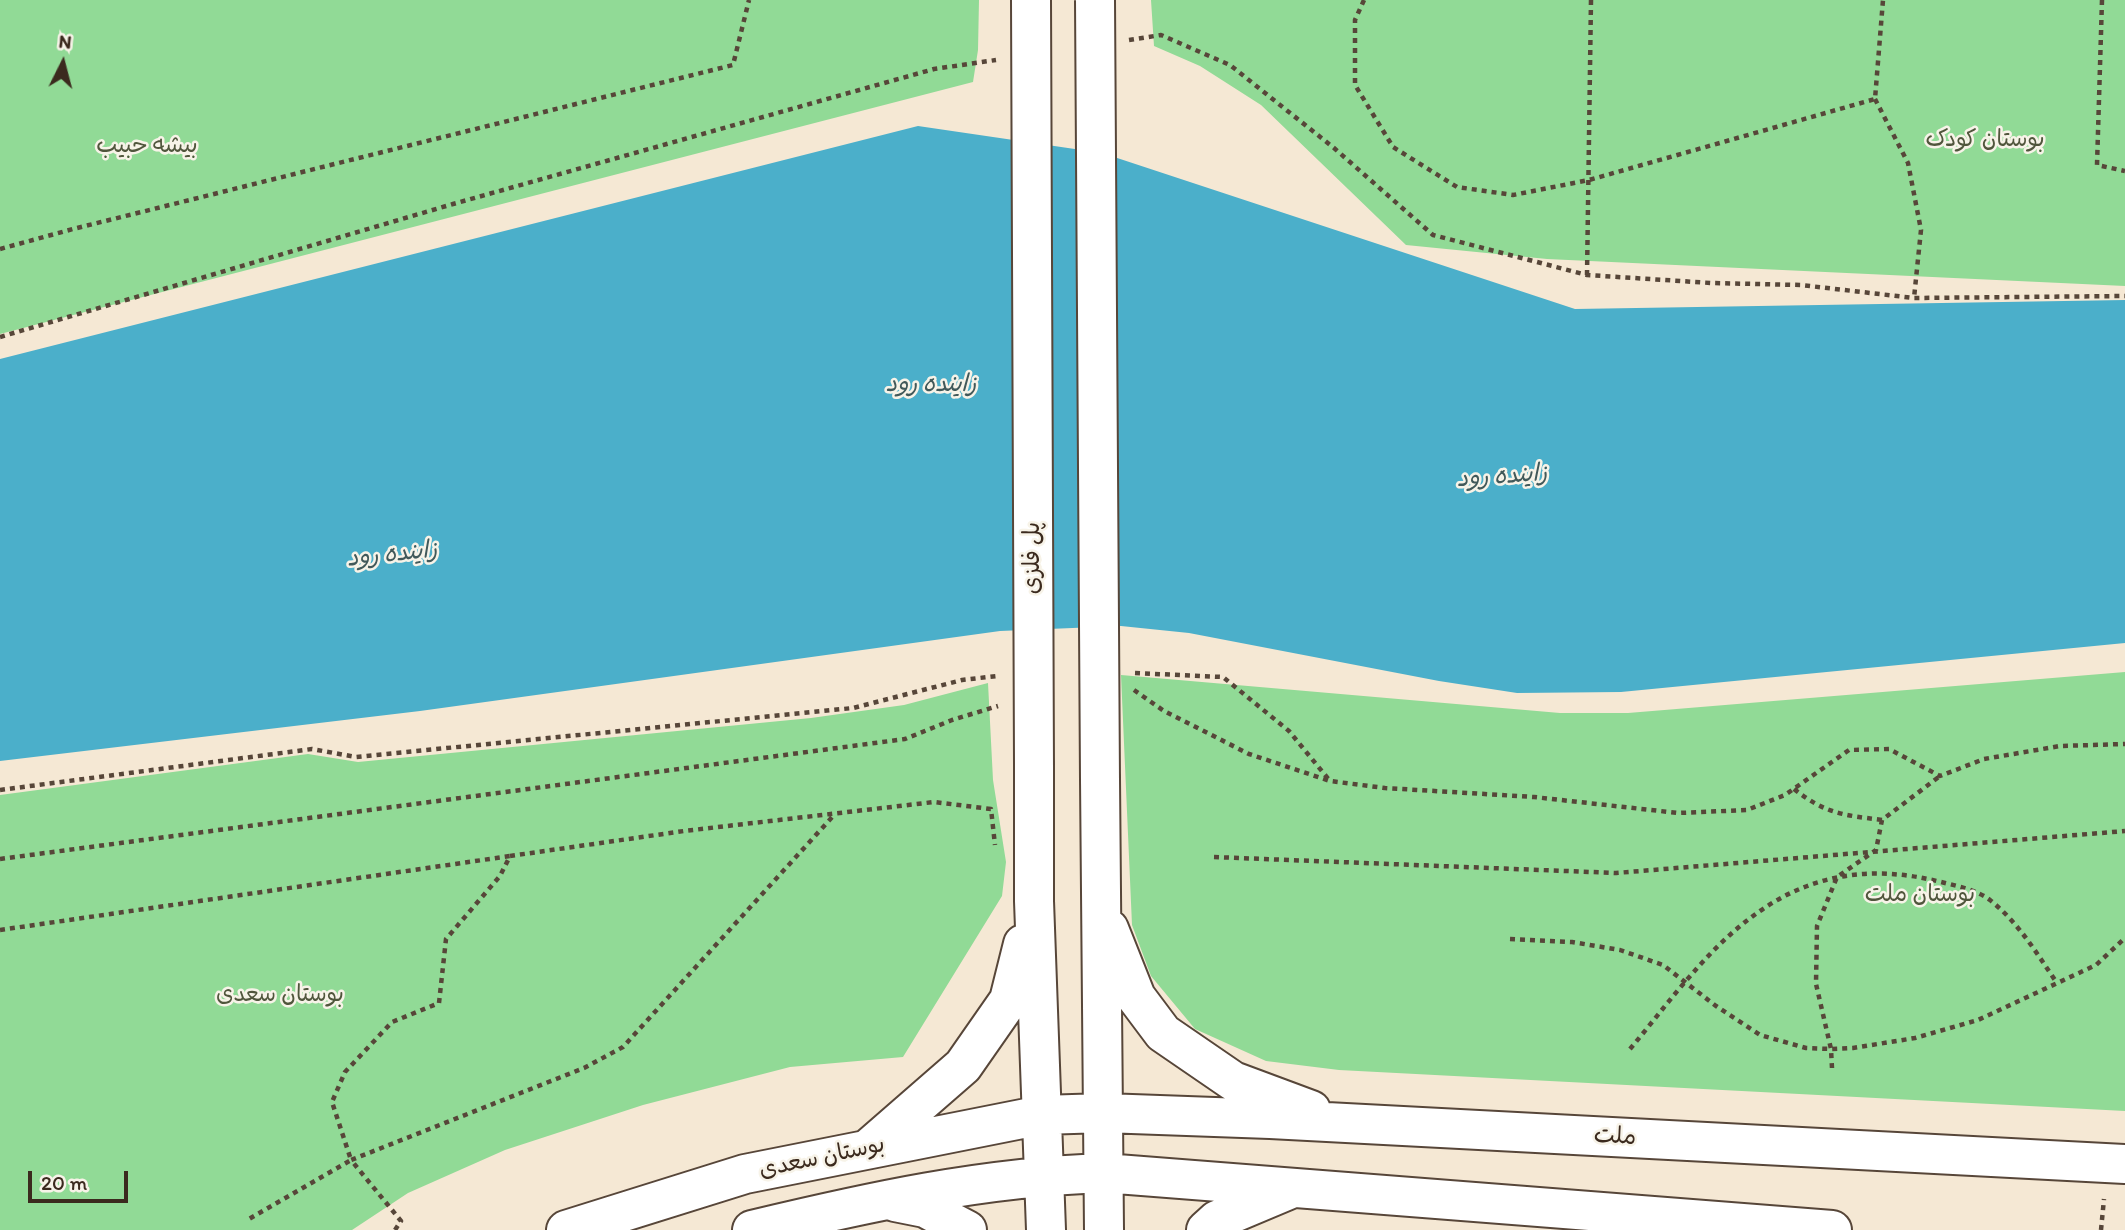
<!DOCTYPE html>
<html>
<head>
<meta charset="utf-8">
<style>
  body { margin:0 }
  #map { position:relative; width:2125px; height:1230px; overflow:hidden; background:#f5e8d4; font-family:Itim,sans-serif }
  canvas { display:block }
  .north { position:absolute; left:28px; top:28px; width:70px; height:70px; -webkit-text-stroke:5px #f7f3e8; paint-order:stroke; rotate:6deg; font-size:19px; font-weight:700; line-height:28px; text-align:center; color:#3b2a1e }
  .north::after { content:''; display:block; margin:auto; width:24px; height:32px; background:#3b2a1e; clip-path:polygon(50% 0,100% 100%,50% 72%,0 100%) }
  .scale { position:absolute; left:28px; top:1171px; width:100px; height:32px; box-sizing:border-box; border:4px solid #3b2a1e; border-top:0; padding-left:9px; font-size:21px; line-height:24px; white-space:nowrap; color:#3b2a1e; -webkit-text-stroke:5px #f7f3e8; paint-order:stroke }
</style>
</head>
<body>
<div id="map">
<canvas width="2125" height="1230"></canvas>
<div class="north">N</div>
<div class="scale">20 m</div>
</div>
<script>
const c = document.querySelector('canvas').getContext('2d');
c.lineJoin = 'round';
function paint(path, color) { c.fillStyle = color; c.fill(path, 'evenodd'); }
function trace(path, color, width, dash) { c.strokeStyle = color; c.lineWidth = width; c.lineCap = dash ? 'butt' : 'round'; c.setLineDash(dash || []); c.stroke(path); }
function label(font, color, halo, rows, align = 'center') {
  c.font = font + ' Itim,"Playpen Sans Arabic",sans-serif'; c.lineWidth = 5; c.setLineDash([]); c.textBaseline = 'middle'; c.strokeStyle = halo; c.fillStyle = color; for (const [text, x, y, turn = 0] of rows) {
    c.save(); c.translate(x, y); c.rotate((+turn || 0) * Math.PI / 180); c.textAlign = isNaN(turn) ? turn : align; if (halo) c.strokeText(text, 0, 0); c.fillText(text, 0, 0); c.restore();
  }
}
const green = new Path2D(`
  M0,0H979L978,50L973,82L0,334Z
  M1151,0H2125V286L1547,259L1406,245L1261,105L1200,66L1154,46Z
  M2125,672V1111L1339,1070L1266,1061L1195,1029L1151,976L1132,925L1121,675L1560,713H1628Z
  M988,683L993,780L1006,862L1002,896L903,1057L790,1067L643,1105L505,1150L408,1193L352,1230H0V795L308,754L358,762L811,718L904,705Z`);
const water = new Path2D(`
  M918,126L1102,153L1575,309L2125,300V643L1621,692L1517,693L1439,681L1189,633L1121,626L1000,631L420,711L0,761V359Z`);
const path = new Path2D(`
  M1364,0L1355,20V85L1393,147L1457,187L1513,195L1589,180L1875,99L1883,0
  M2102,0L2097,165L2125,171
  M1129,40L1161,35L1230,65L1334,148L1433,235L1587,275L1711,283L1801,285L1914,298L2125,296
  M1875,99L1908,163L1921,230L1914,298
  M0,249L73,229L733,65L749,0
  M1587,275L1591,0
  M0,337L453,204L934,69L996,60
  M1135,673L1223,677L1289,731L1330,781
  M1134,690L1164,711L1249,754L1330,781L1385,788L1534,797L1678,813L1747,810L1785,795L1849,750L1889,749L1940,776L1984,759L2060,746L2125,744
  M1794,789C1826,814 1843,815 1882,820
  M0,790L312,749L356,757L853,708L962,680L997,676
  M510,856L684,831L934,802L991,809L995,845
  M1214,857L1616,873L2125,831
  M0,859L905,739L952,720L998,706
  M0,930L510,856L500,876L446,939L439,1003L392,1022L345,1072L332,1102L351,1160L249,1219
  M1510,939L1572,942L1620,950L1663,965L1716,1006L1760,1035L1806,1048L1831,1049L1853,1048L1915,1038L1978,1020L2096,965L2125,938
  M1630,1049C1667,1005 1703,954 1749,919C1807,874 1870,864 1941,882C1957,886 1977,890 1990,900C2019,923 2037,954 2057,983
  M1832,1068L1831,1049L1816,984L1817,926L1837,877L1876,850L1882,820L1940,776
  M395,1230L401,1221L351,1160L584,1068L623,1047L835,814
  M2101,1230L2104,1199`);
const major = new Path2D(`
  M1034,765V901L1046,1230
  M1100,779L1104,1230
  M1109,929L1136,997L1163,1033L1233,1081L1311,1110
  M870,1147L963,1066L1009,1000L1023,944
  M895,1202L925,1208L967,1230
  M566,1230L745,1174L1042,1115L1104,1113L1270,1119L2125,1164
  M752,1230C869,1202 983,1177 1104,1173L1832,1230
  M1206,1230L1217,1220L1291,1189`);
const majorBridge = new Path2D(`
  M1031,0L1034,765
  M1095,0L1100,779`);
const parkNames = [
  ["بوستان کودک",1985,140],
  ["بیشه حبیب",147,146],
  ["بوستان ملت",1920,895],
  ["بوستان سعدی",280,995]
];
const streetNames = [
  ["پل فلزی",1033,558,-90],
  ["ملت",1615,1137,3],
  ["بوستان سعدی",822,1158,-12]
];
const waterNames = [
  ["زاینده رود",931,385],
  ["زاینده رود",1502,477,-4],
  ["زاینده رود",392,555,-6]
];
paint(green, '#91da96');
paint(water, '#4bafca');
trace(major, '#574639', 42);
trace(path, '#574639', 4.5, [5, 5]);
trace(major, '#fff', 38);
trace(majorBridge, '#574639', 42, []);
trace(majorBridge, '#fff', 38);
label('23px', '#50563c', '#f7f3e8', parkNames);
label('23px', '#3b2a1e', '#f7f3e8', streetNames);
label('italic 24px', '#41595a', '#f7f3e8', waterNames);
</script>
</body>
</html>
